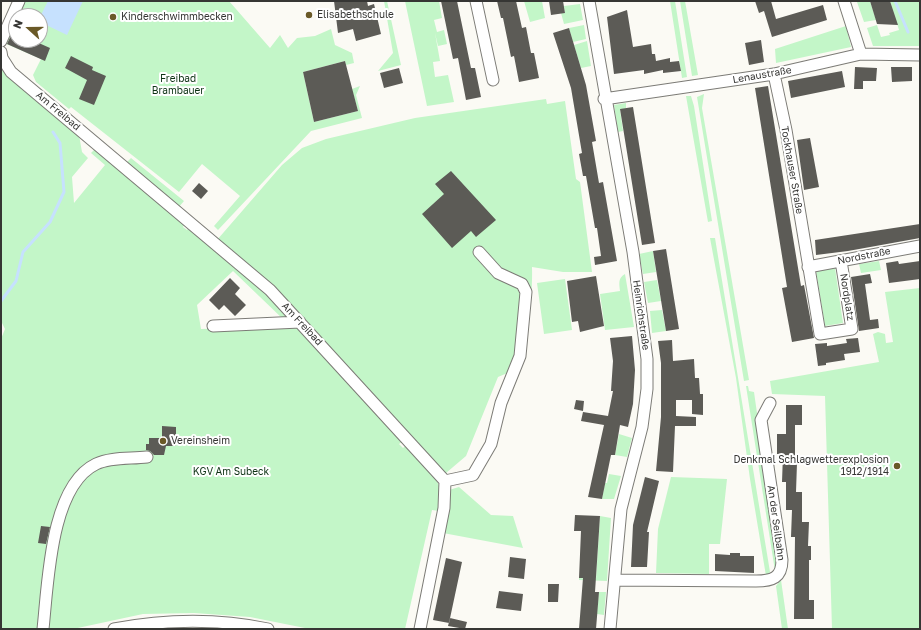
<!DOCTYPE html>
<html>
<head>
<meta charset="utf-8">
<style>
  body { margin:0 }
  #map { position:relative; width:921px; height:630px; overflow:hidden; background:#fbfaf4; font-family:"Golos Text",sans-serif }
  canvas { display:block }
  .frame { position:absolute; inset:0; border:2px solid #363634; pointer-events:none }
  .north { position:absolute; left:8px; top:8px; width:40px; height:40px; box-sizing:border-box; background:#fff; border:1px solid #afafae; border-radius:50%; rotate:291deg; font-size:11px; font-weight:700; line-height:16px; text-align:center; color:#363634 }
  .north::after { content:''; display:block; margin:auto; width:14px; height:18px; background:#6a5927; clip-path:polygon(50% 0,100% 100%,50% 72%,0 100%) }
</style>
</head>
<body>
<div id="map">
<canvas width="921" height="630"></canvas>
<div class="frame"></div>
<div class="north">N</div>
</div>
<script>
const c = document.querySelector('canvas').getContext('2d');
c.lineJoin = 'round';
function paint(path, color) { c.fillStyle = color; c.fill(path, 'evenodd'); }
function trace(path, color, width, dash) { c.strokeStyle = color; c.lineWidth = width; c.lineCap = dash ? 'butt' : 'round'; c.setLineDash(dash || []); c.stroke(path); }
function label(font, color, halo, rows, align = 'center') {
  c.font = font + ' "Golos Text",sans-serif'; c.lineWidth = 4; c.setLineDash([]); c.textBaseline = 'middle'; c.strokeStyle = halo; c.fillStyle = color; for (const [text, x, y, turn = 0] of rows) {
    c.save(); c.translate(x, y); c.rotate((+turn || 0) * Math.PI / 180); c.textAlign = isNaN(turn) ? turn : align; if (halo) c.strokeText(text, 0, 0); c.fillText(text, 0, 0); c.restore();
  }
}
const green = new Path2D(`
  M25,1H229L270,48L280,35L288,48L297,38L315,36L331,29L335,45L352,53L354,63L346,65L345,61L303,72L314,122L358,111L352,89L360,86L356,95L362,118L311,131L218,230L214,226L240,196L202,164L179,192L71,107L69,109L36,82L33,75L41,59L4,43L16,19V40H40V16H18Z
  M384,1H387L401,65L378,71L393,53Z
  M405,1H439L442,18L434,20L437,32L444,30L447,44L438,46L435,33L440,61L433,62L435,77L448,75L454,102L427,106Z
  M524,1H542L545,18L530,22Z
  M670,1H675L687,77L682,78Z
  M680,1H685L698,75L692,76Z
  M870,1L876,20L864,22L857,2Z
  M890,1H920V46H873L867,28L877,25L881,37L890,35L889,33L899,30Z
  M580,4L583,20L564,24L561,13H565L564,6Z
  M584,25L586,39L573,42L569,28Z
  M846,26L851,47L776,63L775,49Z
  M587,41L591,66L581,68L574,45Z
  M1,66L11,78L79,135L82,152L88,158L72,177L74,203L105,165L91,153L95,149L185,223L183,227L187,230L190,226L292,317L285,321L233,271L197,305L201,329L300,326L403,441L399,444L403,448L406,445C415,455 436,473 439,486C441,495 440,503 439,511L432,510L405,629H310L250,617L194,613L143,614L73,629H1V339L5,329L1,321Z
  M704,94L702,108L749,380L744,381L697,97Z
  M686,96H691L694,106L712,221L708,222Z
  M546,99L547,104L565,101L576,179L580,182L592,272H563L532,267C533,299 527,342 512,371L498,377L466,456L446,473L439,470L292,305L252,269L217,240L282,165L302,148L326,139L415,118Z
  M626,103V108L620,110L623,131L618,132L614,105Z
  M131,158L184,201L178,208L127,165V162Z
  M710,238H715L770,572L766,576L750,479L736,378Z
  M653,251L656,272L643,274L639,254Z
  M879,261L881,270L861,273L859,264Z
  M835,268L843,323L825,326L816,271Z
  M625,274L634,327L605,330L600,294L620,291C619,283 618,278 625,274Z
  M565,279L572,330L544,334L537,283Z
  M657,280L661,301L648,303L644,282Z
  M920,288V629H832L825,396L772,394L770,381L879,362L873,334L878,332L885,334L886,343L893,342L885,292Z
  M662,310L666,331L652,333L650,311Z
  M746,386H748L749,391L754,392L778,561L775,571Z
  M619,434L632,438L627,457L615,455Z
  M609,474L621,476L614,499H602L605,483H607Z
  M671,477L727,479L720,544H709V574L656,573L658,529Z
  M459,487L491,515L513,516L523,548L443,533L449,490Z
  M600,516L611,518L607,581L579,580V578L596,579Z
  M781,580L788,629H782L776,586Z
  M599,592H606L604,615L597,614Z`);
const water = new Path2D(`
  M48,1H83L67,35L40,22V17Z`);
const stream = new Path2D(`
  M895,1L908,32
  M1,301L16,281L23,252L50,222L64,192L60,143L53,132`);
const building = new Path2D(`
  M334,1H367L368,6L374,4L381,34L356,41L353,29L338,33Z
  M441,1H457L471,68H475L481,97L466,100L458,58L453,59Z
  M497,1H516L522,28L526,27L531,53H534L539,78L519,82L514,56L511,57L503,18H501Z
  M549,1H563L565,13L551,15Z
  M755,1H771L776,19L823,5L827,20L772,37L764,11L759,13Z
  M870,1H890L898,25L877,24Z
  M627,10L633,47L651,44L652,54H655L656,61L670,58V62L679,61L681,71L663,73V70L644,74V70L614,74L607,17Z
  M16,25V40H32L50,48L45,61L7,44Z
  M569,28L586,85L596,141L592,142L599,183L603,182L617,261L595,265L594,257L601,256L597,228H595L586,176H583L579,154L582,153L571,88L553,33Z
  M761,40L764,62L749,65L745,43Z
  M71,56L93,67L92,70L106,76L94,105L79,99L87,80L65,68Z
  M345,61L358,111L314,122L303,72Z
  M855,67L877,68L876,81H863V89H854Z
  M891,67H912V81L892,82Z
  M399,68L403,83L384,88L380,73Z
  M842,71L845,87L791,98L788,81Z
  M768,86L801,286L804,285L814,338L792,342L782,288L787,287L755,88Z
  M633,107L655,243L642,245L620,109Z
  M810,138L819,187L804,190L797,140Z
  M451,171L496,220L476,237L471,231L452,248L422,214L444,194L435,184Z
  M199,183L208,191L201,199L192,191Z
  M920,224V238L848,251L816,255L815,240Z
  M666,249L679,329L666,331L653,251Z
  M898,261L899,264L920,261V279L889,283L886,263Z
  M870,274L872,283L865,284L870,320L878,319L879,328L859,331L851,277Z
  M596,276L604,326L580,332L578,321L572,322L567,281Z
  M230,278L240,288L235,294L246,305L235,316L224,305L219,310L209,300Z
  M632,336L635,370L633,404L628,427L620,425L615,455H611L602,499L588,497L604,425L581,421L583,412L608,416L613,391H611L613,361L610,338Z
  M858,338L860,352L844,354L845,360L826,363V365L818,366L815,344L827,343V346L847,343L846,339Z
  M672,340L673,361L694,359L695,378H699L700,394H703V415L692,414V400H676V416L696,417V426H675L673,472L656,471L661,417V363L658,341Z
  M576,400L584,401L583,411L574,409Z
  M786,405H802V425H795V463H797L796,492H802V522H809L808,546H811V560H809V600H814V619H794L795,537H791L792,510H786V482H782L783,454H777V434H786Z
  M162,426L176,427V446H166L164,455H154L150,451L146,450V444H149V438H162Z
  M645,477L659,481L647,532H649L647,567H631L633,525Z
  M575,515L600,516L595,592H599L596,629H579L583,578H579L581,531H574Z
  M41,526L50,527L46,544L38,543Z
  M730,553H740V556H754V573L715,571V554L730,555Z
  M510,557L526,559L524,579L508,577Z
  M446,558L462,562L449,623L433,620Z
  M548,584H559L558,602H548Z
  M499,591L523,594L521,611L496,608Z
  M450,618L467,622L465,629L448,626Z`);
const minor = new Path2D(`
  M476,1L493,80
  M589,1L633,252L647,359V389L642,427L621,509L610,629
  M844,1L861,54
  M1,41L19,1
  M1,52L2,58L11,72L270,290L445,481L444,508L420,629
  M774,74L786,130L820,334L852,329L841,261
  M604,99L774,74L861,54L920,55
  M808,267L920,246
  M213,326L300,322
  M445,481L473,475L491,444L501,403L520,356L526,292L522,284L498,273L479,252
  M615,580L756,581C772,581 782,578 782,560L761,420L770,403
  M43,629C48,584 50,486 96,464C111,457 130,459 147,457
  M114,629C166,619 216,618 268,629`);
const markers = [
  [309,15,4,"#6a5927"],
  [113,17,4,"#6a5927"],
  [163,441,4,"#6a5927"],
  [897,466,4,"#6a5927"]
];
const poiNames = [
  ["Elisabethschule",317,15],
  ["Kinderschwimmbecken",121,17],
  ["Vereinsheim",171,441],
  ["Denkmal Schlagwetterexplosion",889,460,"right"],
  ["1912/1914",889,472,"right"]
];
const streetNames = [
  ["Lenaustraße",762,75,-10],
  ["Am Freibad",58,111,40],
  ["Tockhauser Straße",792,170,80],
  ["Nordstraße",864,256,-11],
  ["Nordplatz",847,297,81],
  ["Heinrichstraße",641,315,82],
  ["Am Freibad",302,324,47],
  ["An der Seilbahn",776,523,82]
];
const parkNames = [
  ["Freibad",178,79],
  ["Brambauer",178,91],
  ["KGV Am Subeck",231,472]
];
paint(green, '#c3f6c8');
paint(water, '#c6e1fe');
trace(stream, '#c6e1fe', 3);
paint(building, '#5c5b56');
trace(minor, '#7c7b76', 13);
trace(minor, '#fff', 11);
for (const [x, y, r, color] of markers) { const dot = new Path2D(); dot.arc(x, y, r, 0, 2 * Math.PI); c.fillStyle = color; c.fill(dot); trace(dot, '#fff', 1.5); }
label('10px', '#363634', '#fff', poiNames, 'left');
label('10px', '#363634', '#fff', streetNames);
label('10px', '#0e3315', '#fff', parkNames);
</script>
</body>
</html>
